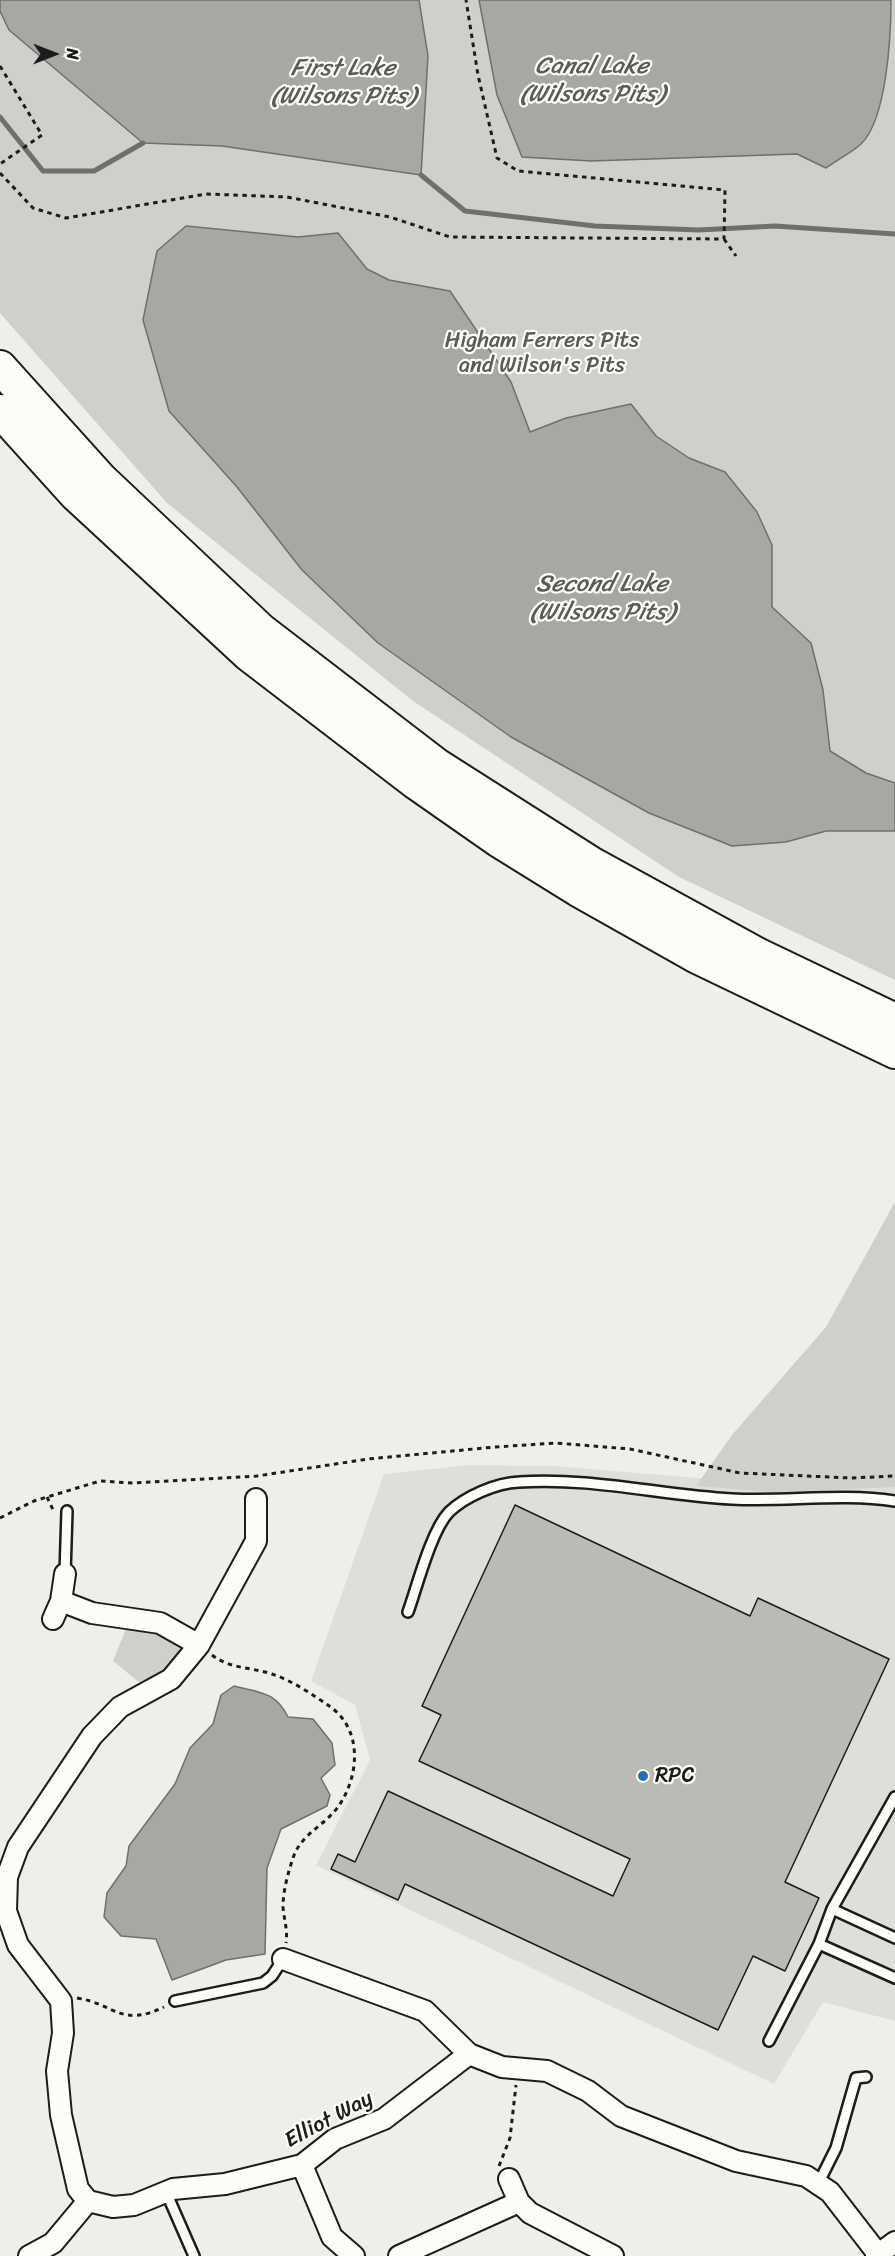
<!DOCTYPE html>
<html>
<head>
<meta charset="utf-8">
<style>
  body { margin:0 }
  #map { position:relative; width:895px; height:2256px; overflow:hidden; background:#f0eeea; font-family:Sriracha,sans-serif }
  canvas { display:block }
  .north { position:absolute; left:24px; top:24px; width:60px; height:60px; -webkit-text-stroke:4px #fdfcf7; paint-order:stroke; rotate:90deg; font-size:16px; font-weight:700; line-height:24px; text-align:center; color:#1c1c1c }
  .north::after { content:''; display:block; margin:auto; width:21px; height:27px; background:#1c1c1c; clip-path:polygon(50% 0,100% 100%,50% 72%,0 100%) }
</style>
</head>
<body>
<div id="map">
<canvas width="895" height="2256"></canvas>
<div class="north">N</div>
</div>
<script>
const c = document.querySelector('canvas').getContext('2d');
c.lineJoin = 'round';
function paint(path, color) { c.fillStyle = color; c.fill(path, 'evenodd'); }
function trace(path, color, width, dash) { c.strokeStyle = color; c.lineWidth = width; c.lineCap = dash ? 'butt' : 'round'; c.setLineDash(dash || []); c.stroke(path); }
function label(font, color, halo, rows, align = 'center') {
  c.font = font + ' Sriracha,sans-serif'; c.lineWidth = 4.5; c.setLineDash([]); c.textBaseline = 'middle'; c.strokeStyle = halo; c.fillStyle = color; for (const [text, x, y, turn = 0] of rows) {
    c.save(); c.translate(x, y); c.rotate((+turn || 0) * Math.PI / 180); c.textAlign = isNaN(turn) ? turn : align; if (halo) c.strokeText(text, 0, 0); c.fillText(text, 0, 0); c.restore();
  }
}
const built = new Path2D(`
  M470,1465L552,1466L697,1478L784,1489L895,1485V2021L823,2002L774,2084L316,1865L370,1760L355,1705L311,1681L384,1474Z`);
const green = new Path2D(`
  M0,0H895V980L679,877L413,701L167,503L0,313Z
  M895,1202V1487L772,1492L696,1486L732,1435L826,1327Z
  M128,1624C145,1629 177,1635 185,1653L153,1683H140L113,1661Z`);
const water = new Path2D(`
  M0,0H419L428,56L421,175L222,146L143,143L9,30L0,11Z
  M479,0H891C891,35 887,119 861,144C851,153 837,160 826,168L797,154L591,161L522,157L497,95Z
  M186,226L298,237L338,233L367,269L389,280L450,291L511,382L530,432L566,418L631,404L656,436L689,458L725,472L757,512L772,545V607L811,643L823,690L830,751L866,773L895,783V831H826L786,842L732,846L649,813L511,737L378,643L302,570L237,487L169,411L143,320L157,251Z
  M234,1686C260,1693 275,1691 288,1717L313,1719L332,1743L335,1765L321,1778L330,1795L327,1806L281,1829L267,1868L265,1954L226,1960L172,1980L156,1939L121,1936L104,1917L107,1893L126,1866L129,1846L175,1784L190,1748L213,1724L221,1695Z`);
const stream = new Path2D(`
  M0,117L43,171H94L143,143
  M421,175L465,211L595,226L699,230L775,226L895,234`);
const building = new Path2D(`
  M515,1505L750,1616L758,1598L889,1659L785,1882L819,1898L785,1971L753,1956L718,2030L405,1884L398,1900L331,1869L338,1854L355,1862L388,1791L613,1896L630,1859L419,1761L441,1715L422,1706Z`);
const path = new Path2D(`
  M0,66L42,135L0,164
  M0,173L33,208L66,218L206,194L287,197L390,217L450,237L724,239L725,190L518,171L497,158L478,75L466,0
  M724,239L736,256
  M47,1497L54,1512
  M0,1518L34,1501L100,1481L133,1483L257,1476L368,1459L495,1447L556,1443L630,1449L740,1473L851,1478L895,1476
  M212,1655C230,1669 251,1667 272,1674C293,1681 315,1696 332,1708C363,1732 359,1777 338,1807C324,1826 301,1834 293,1858C288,1873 283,1891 283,1907C284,1920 288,1930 286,1943
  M77,1998C115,2004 121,2028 164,2007
  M499,2166L510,2138L516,2085`);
const service = new Path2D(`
  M65,1574L67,1511
  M408,1612C417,1587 431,1531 449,1512C466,1496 496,1483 519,1482C590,1477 661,1495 732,1499C786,1502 841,1493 895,1501
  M832,1909L895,1938
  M819,1944L895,1978
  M175,2001L263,1983L272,1976L283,1959
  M769,2041L819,1944L832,1909L895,1797
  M819,2182L836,2148L856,2078L866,2077
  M166,2192L194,2256`);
const minor = new Path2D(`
  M61,1601L92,1613L160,1623L199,1645
  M53,1619L61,1601L65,1574
  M283,1959L425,2011L469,2054L502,2067L547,2071L588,2091L621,2116L736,2161L806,2176L830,2192L878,2254
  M302,2165L332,2237L354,2256
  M509,2179L519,2202
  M88,2201L78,2189L61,2115L57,2071L63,2033L61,2001L18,1945L6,1911L7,1877L18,1847L92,1736L120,1707L171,1679L199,1645L256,1541V1499
  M88,2201L113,2207L134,2205L173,2189L225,2184L302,2165L335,2139L384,2119L469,2054
  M29,2256L53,2243L88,2201
  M399,2256L519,2202L530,2213L613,2256
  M876,2256L895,2242`);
const trunk = new Path2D(`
  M0,367L101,479L261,630L437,765L591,863L759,955L895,1020
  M0,411L75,494L249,655L416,783L499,841L578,890L697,957L895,1052`);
const markers = [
  [643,1776,6,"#1f6fb2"]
];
const parkNames = [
  ["Higham Ferrers Pits",542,341],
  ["and Wilson's Pits",542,366]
];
const poiNames = [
  ["RPC",655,1776]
];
const streetNames = [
  ["Elliot Way",329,2120,-28]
];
const waterNames = [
  ["Canal Lake",592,67],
  ["(Wilsons Pits)",592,95],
  ["First Lake",343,69],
  ["(Wilsons Pits)",343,97],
  ["Second Lake",602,585],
  ["(Wilsons Pits)",602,613]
];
paint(built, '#e0deda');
paint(green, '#d0cfcc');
paint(water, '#a8a7a3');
trace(water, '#706f6d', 1.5);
trace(stream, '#706f6d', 5);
paint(building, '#bbbab6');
trace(building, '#1c1c1c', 1.5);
trace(service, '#1c1c1c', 14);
trace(minor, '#1c1c1c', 24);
trace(trunk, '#1c1c1c', 36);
trace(path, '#1c1c1c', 3, [4.5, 4.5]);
trace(service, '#fdfcf7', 9);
trace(minor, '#fdfcf7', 20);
trace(trunk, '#fdfcf7', 32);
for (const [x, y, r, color] of markers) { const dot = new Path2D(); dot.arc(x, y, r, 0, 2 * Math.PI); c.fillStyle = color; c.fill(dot); trace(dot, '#fdfcf7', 2); }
label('22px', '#5b5b5a', '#fdfcf7', parkNames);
label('22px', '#1c1c1c', '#fdfcf7', poiNames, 'left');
label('22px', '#1c1c1c', '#fdfcf7', streetNames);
label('italic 24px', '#5b5b59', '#fdfcf7', waterNames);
</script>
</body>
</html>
